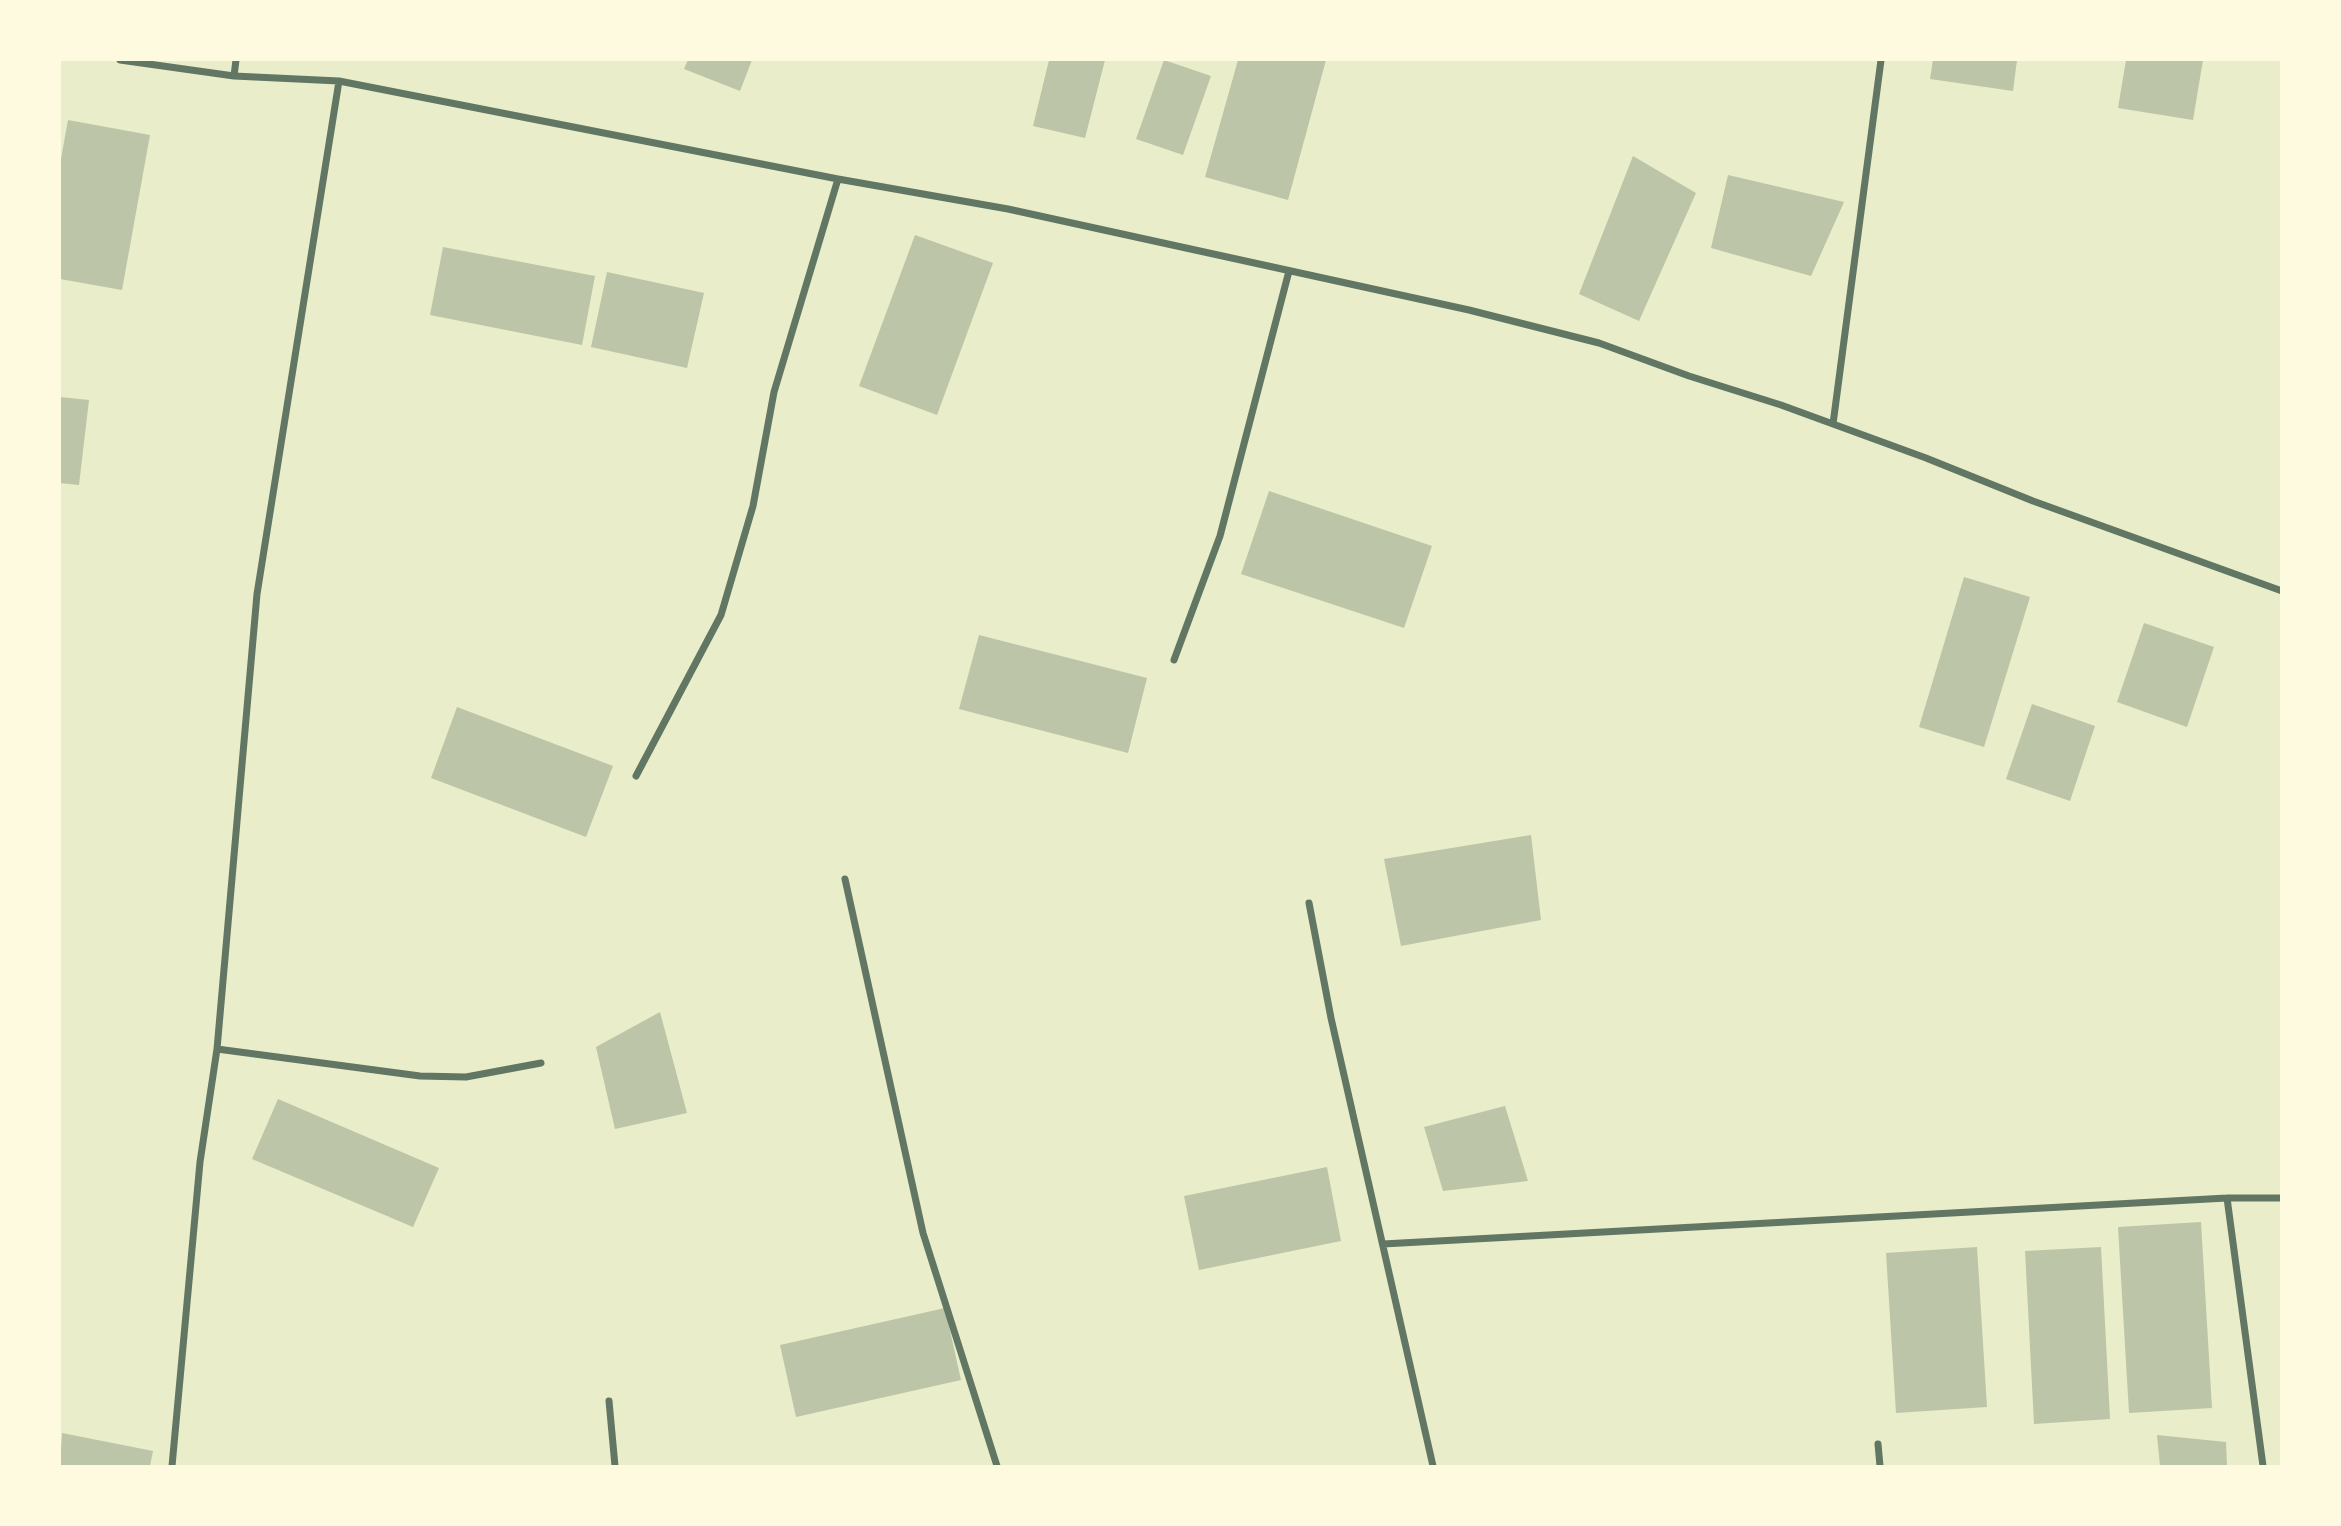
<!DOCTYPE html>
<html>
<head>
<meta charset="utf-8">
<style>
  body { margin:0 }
  #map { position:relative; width:2341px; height:1526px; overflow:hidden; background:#e9edc9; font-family:Quicksand,sans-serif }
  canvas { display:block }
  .frame { position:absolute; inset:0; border:61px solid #fefae0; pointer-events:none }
</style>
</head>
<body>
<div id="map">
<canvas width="2341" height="1526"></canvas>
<div class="frame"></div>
</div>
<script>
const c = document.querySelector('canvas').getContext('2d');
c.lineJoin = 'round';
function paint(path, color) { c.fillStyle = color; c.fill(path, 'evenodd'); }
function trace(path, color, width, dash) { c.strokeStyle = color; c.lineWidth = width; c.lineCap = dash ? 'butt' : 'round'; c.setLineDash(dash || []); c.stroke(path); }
const building = new Path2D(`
  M688,60H752L740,91L684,69Z
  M1049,60H1105L1085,138L1033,126Z
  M1164,60L1211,76L1183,155L1136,139Z
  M1238,60H1326L1288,200L1205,177Z
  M1933,60H2017L2013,91L1930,79Z
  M2126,60H2203L2193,120L2118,108Z
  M68,120L150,135L122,290L60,279V164Z
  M1633,156L1696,193L1639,321L1579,294Z
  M1728,175L1844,202L1811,276L1711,248Z
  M915,235L993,263L937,415L859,386Z
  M443,247L595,276L582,345L430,315Z
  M607,272L704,293L687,368L591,347Z
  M60,397L89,400L79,485L60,483Z
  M1269,491L1432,546L1404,628L1241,574Z
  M1964,577L2030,597L1984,747L1919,727Z
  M2144,623L2214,647L2187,727L2117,702Z
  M979,635L1147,678L1128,753L959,709Z
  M2032,704L2095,726L2070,801L2006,779Z
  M457,707L613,766L586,837L431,778Z
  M1531,835L1541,920L1401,946L1384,859Z
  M660,1012L687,1113L615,1129L596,1047Z
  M278,1099L439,1168L413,1227L252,1159Z
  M1505,1106L1528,1181L1443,1191L1424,1127Z
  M1327,1167L1341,1241L1199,1270L1184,1196Z
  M2201,1222L2212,1408L2129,1413L2118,1227Z
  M1977,1247L1987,1407L1896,1413L1886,1253Z
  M2101,1247L2110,1419L2034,1424L2025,1251Z
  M945,1308L961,1380L796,1417L780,1345Z
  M62,1433L153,1451L150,1466H60Z
  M2157,1435L2226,1442L2227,1466H2160Z`);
const minor = new Path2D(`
  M120,60L234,76L339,81L838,179L1008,209L1469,310L1599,343L1689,376L1781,405L1926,458L2033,501L2282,591
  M234,76L236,60
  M1833,424L1881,60
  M1174,660L1220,536L1289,271
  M636,776L721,615L753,506L774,392L838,179
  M845,879L923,1233L997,1466
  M1309,903L1331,1018L1433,1466
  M217,1049L257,594L339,81
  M2227,1198L2263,1466
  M1383,1244L2227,1198H2282
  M609,1401L615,1466
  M1878,1444L1880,1466
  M172,1466L200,1162L217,1049L420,1076L466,1077L541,1063`);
paint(building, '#bcc5a7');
trace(minor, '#617663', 7);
</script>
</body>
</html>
